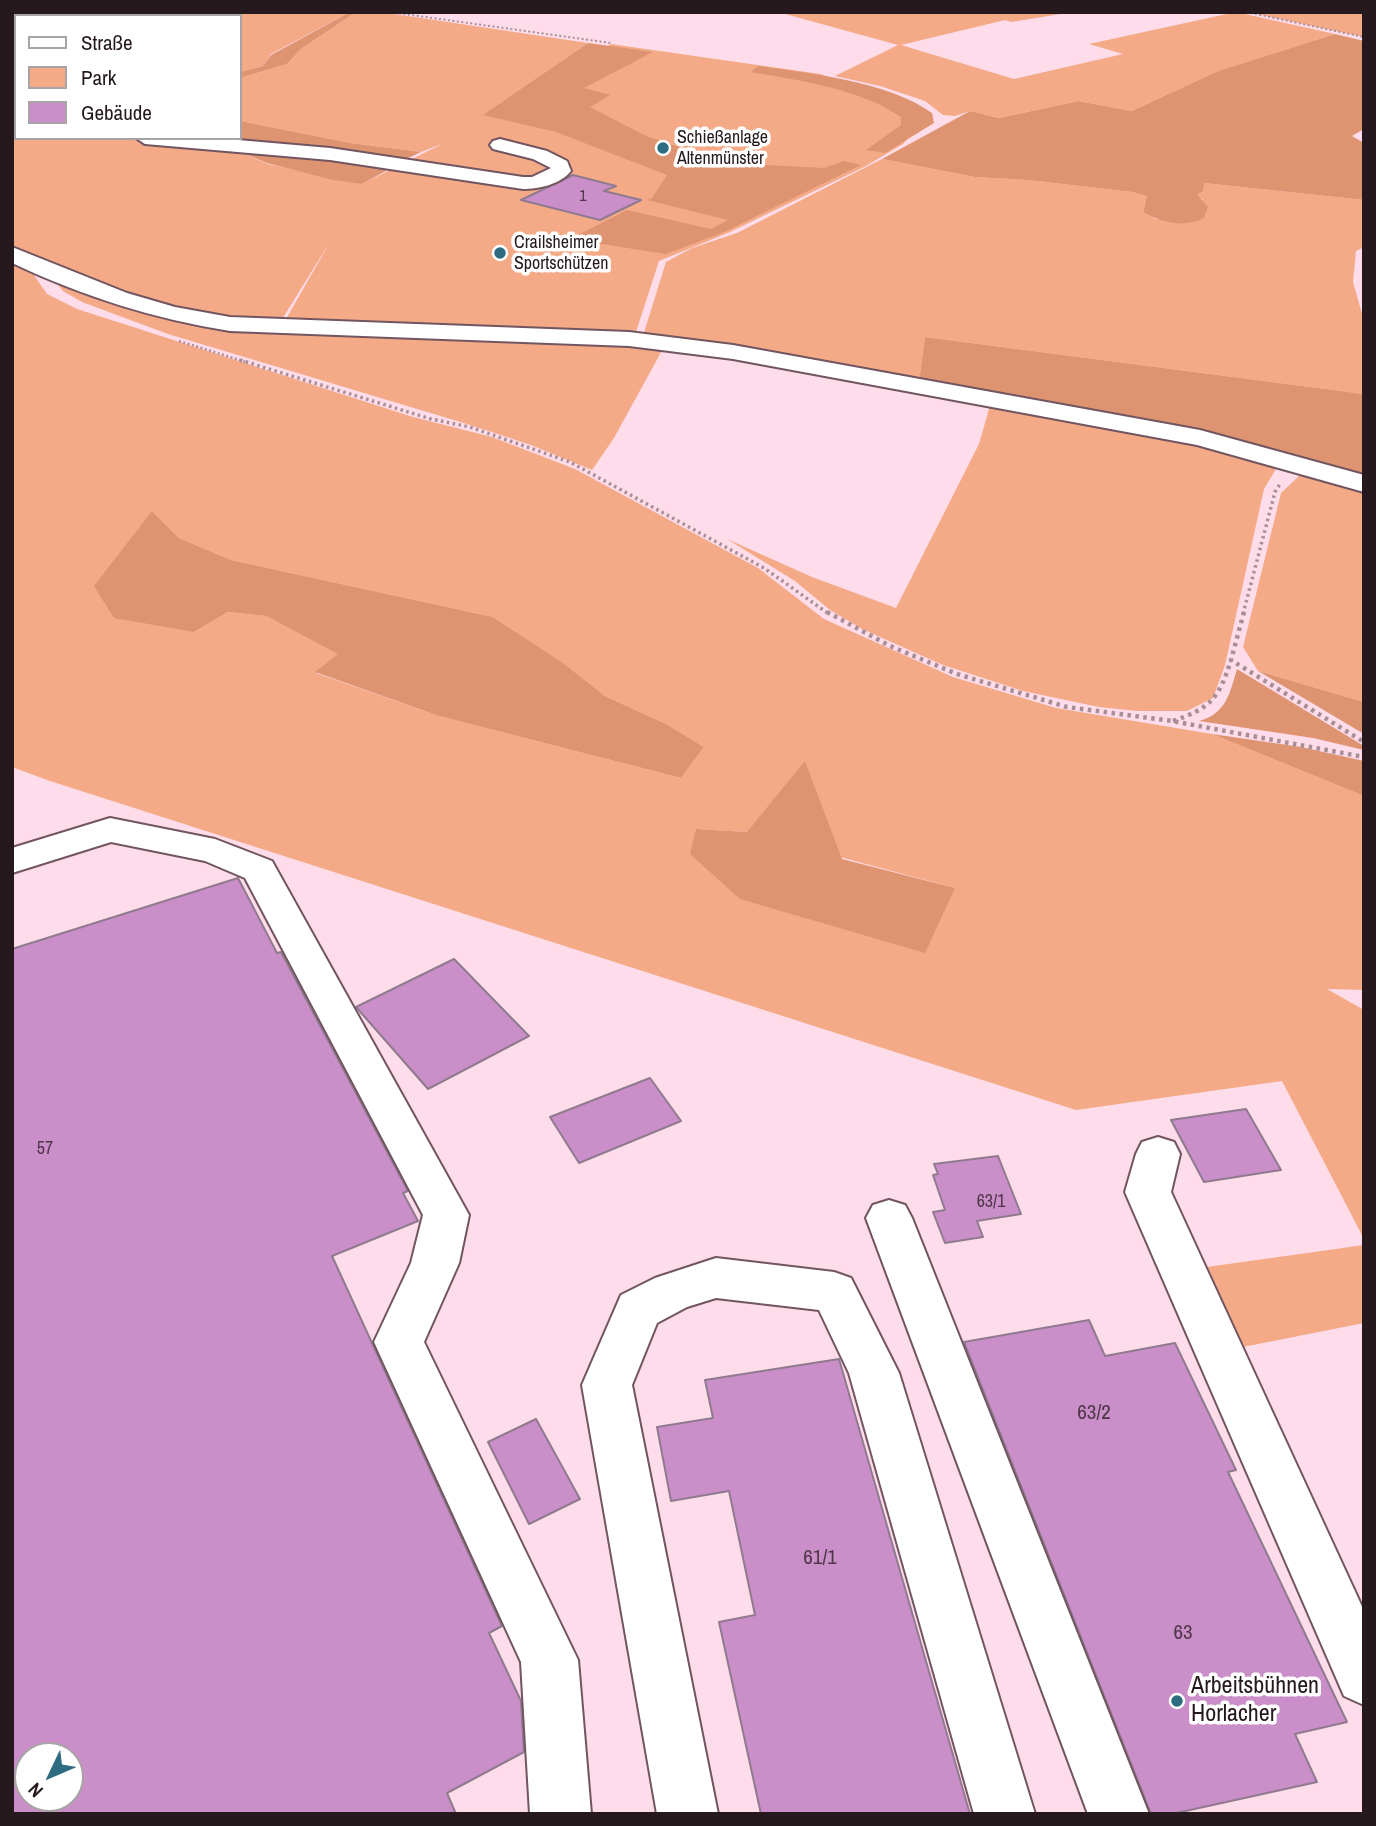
<!DOCTYPE html>
<html>
<head>
<meta charset="utf-8">
<style>
  body { margin:0 }
  #map { position:relative; width:1376px; height:1826px; overflow:hidden; background:#fedce9; font-family:"Archivo Narrow",sans-serif }
  canvas { display:block }
  .frame { position:absolute; inset:0; border:14px solid #25191e; pointer-events:none }
  .legend { position:absolute; left:14px; top:14px; width:228px; height:126px; box-sizing:border-box; background:#fff; border:2px solid #a8a3a5; margin:0; padding:9px 12px; list-style:none; font-size:21px; color:#25191e }
  .legend li { display:flex; align-items:center; gap:14px; height:35px }
  .legend b { width:35px; border:2px solid #a8a3a5 }
  .north { position:absolute; left:14px; top:1742px; width:70px; height:70px; box-sizing:border-box; background:#fff; border:2px solid #a8a3a5; border-radius:50%; rotate:226deg; font-size:19px; font-weight:700; line-height:28px; text-align:center; color:#25191e }
  .north::after { content:''; display:block; margin:auto; width:24px; height:32px; background:#2d6c81; clip-path:polygon(50% 0,100% 100%,50% 72%,0 100%) }
</style>
</head>
<body>
<div id="map">
<canvas width="1376" height="1826"></canvas>
<div class="frame"></div>
<ul class="legend">
<li><b style="height:9px;background:#fff"></b>Straße</li>
<li><b style="height:19px;background:#f4aa87"></b>Park</li>
<li><b style="height:19px;background:#ca8fc8"></b>Gebäude</li>
</ul>
<div class="north">N</div>
</div>
<script>
const c = document.querySelector('canvas').getContext('2d');
c.lineJoin = 'round';
function paint(path, color) { c.fillStyle = color; c.fill(path, 'evenodd'); }
function trace(path, color, width, dash) { c.strokeStyle = color; c.lineWidth = width; c.lineCap = dash ? 'butt' : 'round'; c.setLineDash(dash || []); c.stroke(path); }
function label(font, color, halo, rows, align = 'center') {
  c.font = font + ' "Archivo Narrow",sans-serif'; c.lineWidth = 7; c.setLineDash([]); c.textBaseline = 'middle'; c.strokeStyle = halo; c.fillStyle = color; for (const [text, x, y, turn = 0] of rows) {
    c.save(); c.translate(x, y); c.rotate((+turn || 0) * Math.PI / 180); c.textAlign = isNaN(turn) ? turn : align; if (halo) c.strokeText(text, 0, 0); c.fillText(text, 0, 0); c.restore();
  }
}
const green = new Path2D(`
  M12,12H350L271,54L263,66L240,72V16H16V72L12,71Z
  M356,12H381L588,43L484,115L504,111L611,44L820,74L900,103L919,125L903,144L864,167L730,232L659,261L634,338L286,319L330,242L281,321L241,320L146,303L12,249V126L16,127V138H108L224,145L268,164L362,184L442,144L421,152L351,143L240,121V78L287,64L301,49Z
  M778,12H1073L1011,22L1005,20L901,45L1014,79L1123,54L1089,44L1236,12L1335,34L1218,71L1132,111L1078,101L999,118L970,111L955,116L943,115L925,101L880,86L835,76L898,45Z
  M1248,12H1364V37Z
  M882,159L975,177L1028,180L1132,192L1147,196L1143,212L1156,219L1203,200L1196,194L1204,183L1364,200V247L1356,251L1353,282L1364,321V394L925,337L919,382L664,340L657,335L642,339L666,262L692,248L737,233Z
  M12,258L27,265L47,294L77,309L413,417L492,437L575,469L758,568L824,619L953,677L1056,708L1212,734L1364,796V990L1327,989L1364,1010V1239L1282,1081L1076,1110L50,781L12,767ZM153,512L179,538L231,560L493,617L562,662L605,696L668,725L704,747L681,778L439,716L316,673L339,654L266,616L228,612L194,632ZM696,829L747,832L955,888Z
  M51,276L193,322L665,345L614,438L592,470L531,445L467,424L168,334L82,302L63,291Z
  M991,402L1186,438L1279,464L1264,489L1225,665L1213,698L1187,711H1137L1099,707L1023,691L943,665L862,629L830,610L795,581L727,539L812,577L896,608L979,444Z
  M1317,475L1364,490V702L1258,671L1243,647L1281,493L1299,476Z
  M1364,1245V1323L1238,1348L1200,1268Z`);
const forest = new Path2D(`
  M350,12H356L301,49L287,64L240,78V72L263,66L271,55Z
  M1335,34L1364,41V129L1352,136L1364,143V200L1204,183L1203,191L1197,194L1208,207L1204,218C1184,228 1162,223 1143,212L1147,196L1132,192L1028,180L975,177L882,159L970,111L999,118L1078,101L1132,111L1218,71Z
  M588,43L653,52L584,88L610,95L590,107L646,136L728,163L824,168L844,161L861,165L722,233L666,254L570,239L627,210L711,229L728,220L647,200L652,198L667,175L556,132L483,115Z
  M758,66C810,73 889,82 932,113L934,123L885,153L866,150L901,125V117C858,88 801,81 751,72Z
  M240,121L351,143L421,152L400,162L187,138H240Z
  M224,145L395,166L362,184L333,180L267,163Z
  M925,337L1364,394V471L1350,477L919,382Z
  M152,511L179,538L231,560L493,617L562,662L605,696L668,725L704,747L681,778L439,716L315,672L338,654L266,616L228,612L194,632L114,618L94,586Z
  M1237,669L1364,746V750L1313,738L1199,721C1226,714 1230,693 1237,669Z
  M1258,671L1364,702V734Z
  M1212,734L1301,747L1364,761V796Z
  M805,761L842,859L955,888L925,953L740,899L690,854L696,829L747,832Z`);
const building = new Path2D(`
  M573,175L616,186L604,191L641,200L600,220L521,200Z
  M238,878L277,953L281,952L408,1191L403,1193L418,1221L332,1256L502,1626L489,1633L521,1701L524,1752L447,1793L456,1814H12V949ZM28,1756H70V1798H28Z
  M454,959L529,1036L428,1089L356,1007Z
  M650,1078L681,1121L579,1163L550,1117Z
  M1246,1109L1281,1170L1204,1182L1171,1120Z
  M998,1156L1021,1214L977,1221L983,1237L945,1243L933,1212L945,1210L933,1175L938,1174L934,1164Z
  M1089,1320L1105,1356L1175,1343L1236,1470L1228,1472L1347,1722L1295,1734L1317,1782L1172,1814H1151L964,1342Z
  M839,1359L970,1814H761L719,1622L755,1615L729,1491L671,1501L657,1427L713,1418L705,1380Z
  M536,1419L580,1499L529,1524L488,1442Z`);
const pathFar3 = new Path2D(`
  M390,12L611,43
  M1246,12L1364,37`);
const pathFar2 = new Path2D(`
  M179,341L246,362`);
const pathFar1 = new Path2D(`
  M240,360L431,419L470,427L570,462L764,568L829,614
  M1243,614L1275,492L1280,484`);
const path = new Path2D(`
  M827,612L890,646L957,674L1067,707L1172,721L1364,757
  M1244,612L1231,660L1364,742
  M1173,721C1211,708 1219,698 1231,660`);
const minor = new Path2D(`
  M12,118L16,119V131L12,130Z
  M136,138H215L330,148L523,177H532L551,168L533,159L493,149L490,145L493,141L500,139L547,151L567,161L571,171C561,184 539,189 523,189L330,160L145,144Z
  M12,247L127,293L175,307L230,317L629,332L733,345L1200,430L1364,475V492L1197,445L733,359L629,346L230,331C154,319 82,296 12,263Z
  M110,818L215,839L272,861L469,1215L459,1263L424,1342L578,1660L591,1814H530L521,1662L374,1342L411,1263L423,1215L245,878L205,861L111,842L12,873V848Z
  M1158,1137L1174,1142L1180,1154L1171,1192L1364,1611V1705L1344,1696L1125,1192L1136,1154L1142,1142Z
  M889,1200L905,1205L912,1218L1149,1814H1088L866,1218L873,1205Z
  M716,1258L834,1272L851,1278L899,1373L1035,1814H974L849,1373L819,1310L716,1298L687,1307L657,1323L632,1385L718,1814H657L582,1385L621,1295L655,1278Z`);
const markers = [
  [663,148,7,"#2d6c81"],
  [500,253,7,"#2d6c81"],
  [1177,1701,7,"#2d6c81"]
];
const farNumbernames = [
  ["1",583,197]
];
const farPoinames = [
  ["Schießanlage",677,138],
  ["Altenmünster",677,159],
  ["Crailsheimer",514,243],
  ["Sportschützen",514,264]
];
const numberNames = [
  ["57",45,1149],
  ["63/1",991,1202]
];
const nearNumbernames = [
  ["63/2",1094,1413],
  ["61/1",820,1558],
  ["63",1183,1633]
];
const nearPoinames = [
  ["Arbeitsbühnen",1191,1687],
  ["Horlacher",1191,1715]
];
paint(green, '#f4aa87');
paint(forest, '#df9471');
paint(building, '#ca8fc8');
trace(building, '#907a8f', 2);
trace(minor, '#715560', 4);
trace(pathFar3, '#a78e97', 2, [2, 2.5]);
trace(pathFar2, '#a78e97', 2.5, [2, 2.5]);
trace(pathFar1, '#a78e97', 3.5, [2.5, 3.5]);
trace(path, '#a78e97', 4.5, [3.5, 4.5]);
paint(minor, '#fff');
for (const [x, y, r, color] of markers) { const dot = new Path2D(); dot.arc(x, y, r, 0, 2 * Math.PI); c.fillStyle = color; c.fill(dot); trace(dot, '#fff', 2.5); }
label('16px', '#4e3648', null, farNumbernames);
label('18px', '#25191e', '#fff', farPoinames, 'left');
label('18px', '#4e3648', null, numberNames);
label('21px', '#4e3648', null, nearNumbernames);
label('24px', '#25191e', '#fff', nearPoinames, 'left');
</script>
</body>
</html>
